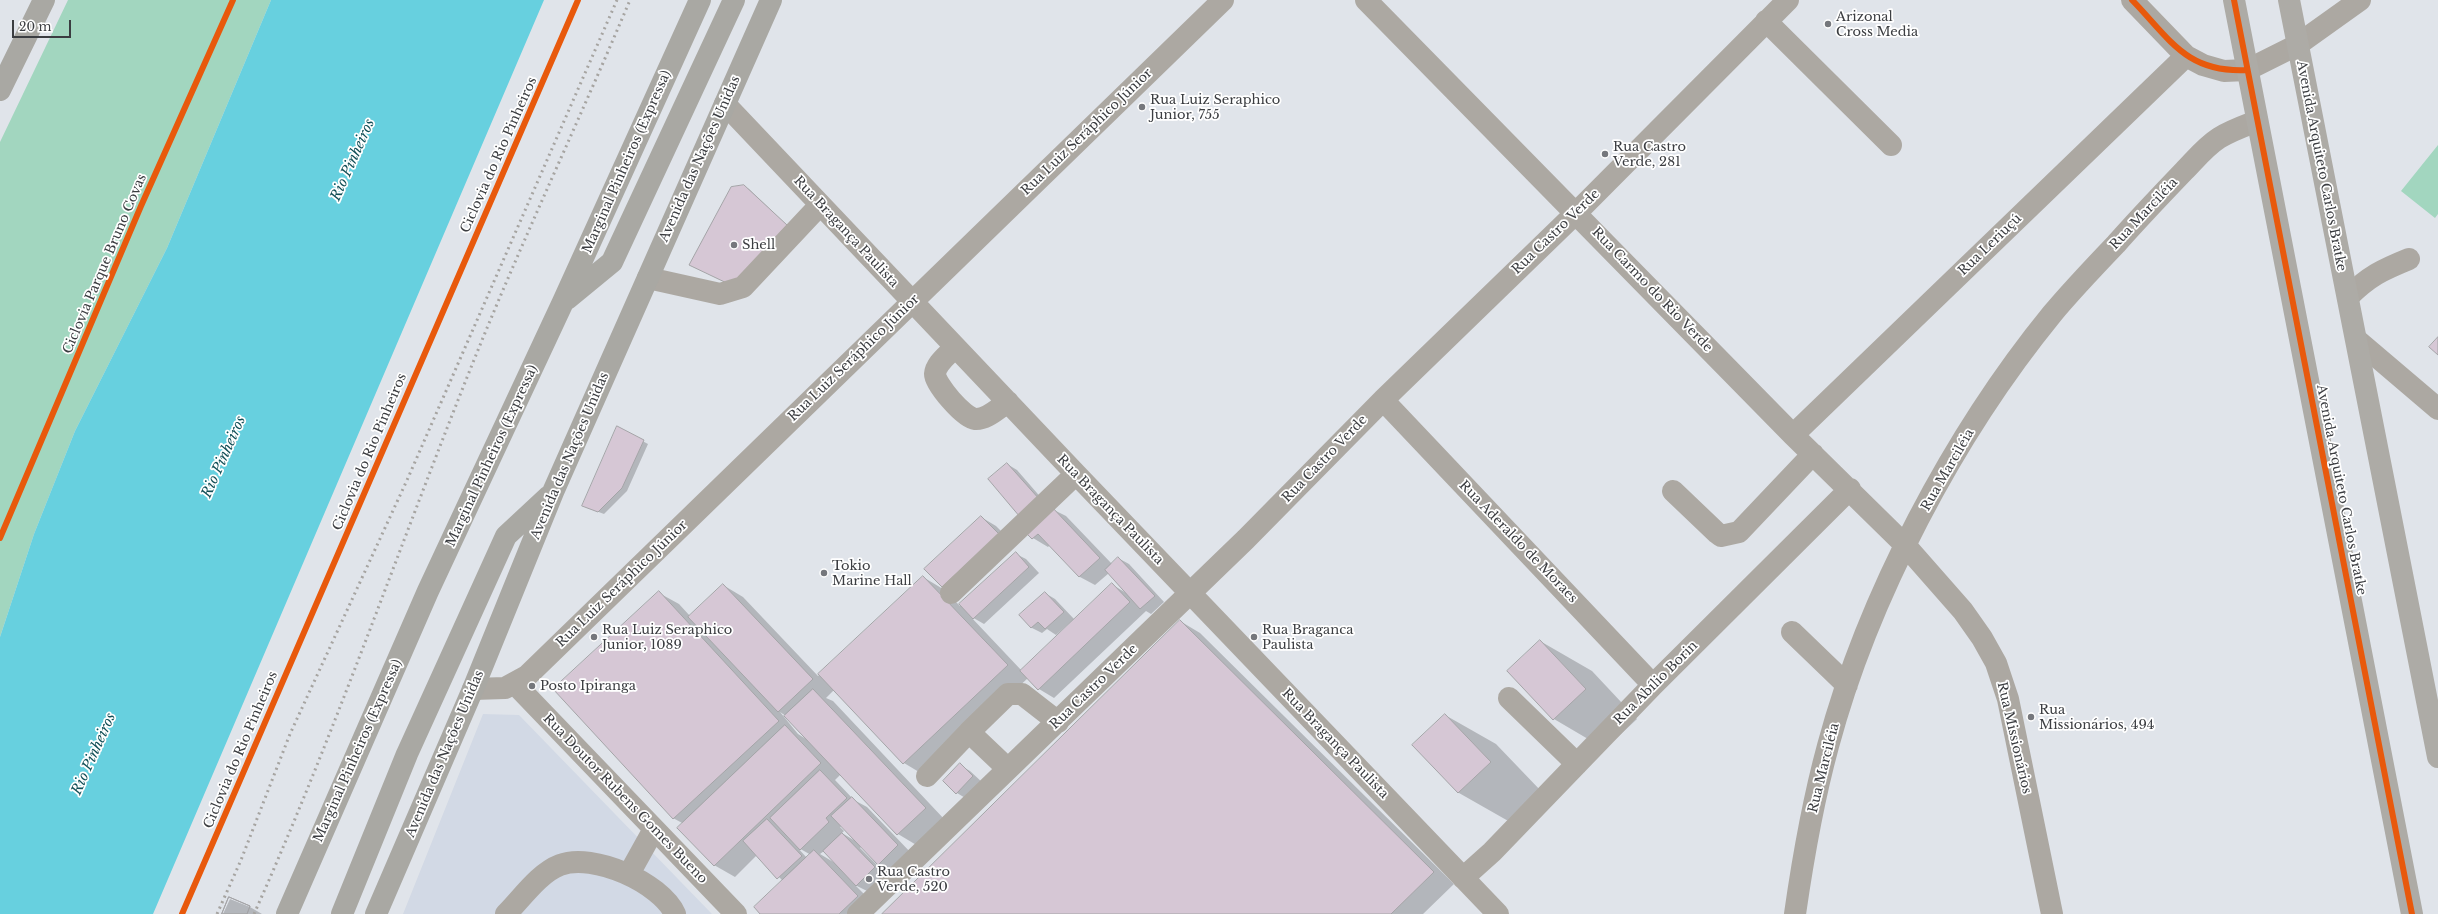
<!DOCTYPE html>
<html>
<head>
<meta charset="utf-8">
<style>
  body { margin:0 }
  #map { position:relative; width:2438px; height:914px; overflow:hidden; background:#e0e4ea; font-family:"Libre Baskerville",serif }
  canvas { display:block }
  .scale { position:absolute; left:12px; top:20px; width:59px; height:18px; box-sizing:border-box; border:2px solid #3b3d41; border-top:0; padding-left:5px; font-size:12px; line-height:14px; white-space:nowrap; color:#3b3d41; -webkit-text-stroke:3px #fff; paint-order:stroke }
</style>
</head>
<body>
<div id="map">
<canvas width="2438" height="914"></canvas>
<div class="scale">20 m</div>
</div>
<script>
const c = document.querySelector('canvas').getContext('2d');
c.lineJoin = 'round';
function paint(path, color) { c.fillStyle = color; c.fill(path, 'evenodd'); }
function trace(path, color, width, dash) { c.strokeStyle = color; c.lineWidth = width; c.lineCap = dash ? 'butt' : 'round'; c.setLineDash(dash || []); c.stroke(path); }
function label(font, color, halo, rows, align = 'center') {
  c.font = font + ' "Libre Baskerville",serif'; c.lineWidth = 3.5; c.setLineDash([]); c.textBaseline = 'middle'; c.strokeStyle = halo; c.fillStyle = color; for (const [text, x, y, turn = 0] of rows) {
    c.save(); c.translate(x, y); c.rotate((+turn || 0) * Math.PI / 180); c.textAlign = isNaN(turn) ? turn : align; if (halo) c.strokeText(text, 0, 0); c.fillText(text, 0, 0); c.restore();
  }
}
const built = new Path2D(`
  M483,714L519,715L712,914H403Z`);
const green = new Path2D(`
  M68,0H271L167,248L75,431L34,534L0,637V142Z
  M2438,145V214L2435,218L2401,191Z`);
const water = new Path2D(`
  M271,0H544L153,914H0V637L34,534L75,431L167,248Z`);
const shadow = new Path2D(`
  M744,186L749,189L791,229Z
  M618,428L648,444L627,491L604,514L588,508Z
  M1007,464L1017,470L1050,508L1066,516L1112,564L1118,558L1129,564L1164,602L1151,614L1146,611L1054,698L1039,689L1028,678L924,775L904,763L834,690L826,698L833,701L945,820L918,846L898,834L841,774L835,780L854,800L867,807L913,855L894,873L879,864L862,846L860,848L885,873L867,891L855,885L878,908L871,914H762L783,881L757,855L735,877L714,865L684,824L673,818L659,593L679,604L690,616L723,585L743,597L818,676L923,577L943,589L960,606L1016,554L1026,559L1039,573L984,624L970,616L1022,671L1113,585L1126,593L1109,573L1095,585L1080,577L1050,545L1048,547L1033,538ZM780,712L786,716L806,739L798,734ZM842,826L857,842L842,833L844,831L840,827ZM797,847L811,855L807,858ZM824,851L835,863L820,854Z
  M981,517L996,526L1013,543L958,596L942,587Z
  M1045,593L1055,599L1074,619L1056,635L1047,629L1042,633L1032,628L1021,615Z
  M1180,621L1200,633L1454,884L1423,914H884Z
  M1540,641L1592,671L1637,719L1605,749L1554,719Z
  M1445,715L1496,744L1542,792L1510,822L1459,793L1413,745Z
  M960,765L970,771L983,783L967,799L957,793L944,781Z
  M230,899L250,907L262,914H223Z`);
const building = new Path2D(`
  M744,185L787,225L733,286L689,265L731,187Z
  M2438,337V355L2429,347Z
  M617,426L644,440L622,488L598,512L582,506Z
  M1007,463L1040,500L1020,517L988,479Z
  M1051,506L1100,558L1079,577L1038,534L1032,539L1024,531Z
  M981,516L999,534L942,587L924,569Z
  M1016,552L1029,567L973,619L959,604Z
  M1118,557L1155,596L1140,609L1105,570Z
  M923,576L1008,665L903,764L818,674Z
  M1112,583L1130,602L1038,690L1020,671Z
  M723,584L813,679L778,712L688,617Z
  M659,591L779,721L673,819L553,689Z
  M1045,592L1064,612L1045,629L1038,622L1031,628L1019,615Z
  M1180,620L1434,872L1391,914H882Z
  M1540,640L1586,689L1553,720L1507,671Z
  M813,689L926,808L897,835L784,716Z
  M1445,714L1491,762L1458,793L1412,745Z
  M785,725L821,763L714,866L677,828Z
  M960,763L973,776L956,794L943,781Z
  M820,770L847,798L826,818L829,822L800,850L770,818Z
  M852,797L898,845L878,865L831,816Z
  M767,819L802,856L777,879L743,841Z
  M842,833L875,867L856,886L823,851Z
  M814,850L858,896L839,914H760L754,907Z
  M229,897L250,906L247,914H222Z
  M229,897L250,906L247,914H222Z`);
const minor = new Path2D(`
  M1366,0L1793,435L1905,545L1963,611L1982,638L1996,663L2008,699L2052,914
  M2132,0L2186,56L2203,65L2224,71L2247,70L2297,45L2360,0
  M1766,21L1891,145
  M725,104L1076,474L1498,914
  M648,278L720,294L743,287L820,205
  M2348,297C2369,276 2382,270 2409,259
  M2357,340L2438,409
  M955,347C948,355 936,363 935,374C935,384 964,418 975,419C987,420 998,408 1008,402
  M1383,400L1653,685
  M1793,435L2186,56
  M1673,491L1717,533L1721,536L1739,532L1813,454
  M951,593L1076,474
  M1792,632L1847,685
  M515,684L736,914
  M473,689L505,688L527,676L1223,0
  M1509,698L1577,764
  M969,732L1008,694H1022L1058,722
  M927,776L969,732L1008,769
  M629,874L654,829
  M1463,878L1492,852L1653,685L1850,489
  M506,914C522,898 539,873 560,865C593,852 661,883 675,914
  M858,914L1246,539L1383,400L1577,212L1788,0
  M1795,914C1803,858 1813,801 1828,746C1868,597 1954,434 2052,314C2072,290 2094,267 2116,244C2138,219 2161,195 2184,171C2195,160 2205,147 2219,138C2230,131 2244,126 2257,121`);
const major = new Path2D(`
  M2234,0L2412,914
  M2289,0L2438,757`);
const highway = new Path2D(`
  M0,90L44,0
  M567,299L612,262L734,0
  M287,914L428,591L563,302L700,0
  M342,914L407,754L506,536L549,496
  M376,914L473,689L553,492L771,0`);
const rail = new Path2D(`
  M217,914L241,860L290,734L408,478L617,0
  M254,914C336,731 401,541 476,355C524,236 580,119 630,0`);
const cycleway = new Path2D(`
  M2132,0C2170,39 2186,73 2247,70
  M2234,0L2412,914
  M0,538L141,206L233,0
  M182,914L578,0`);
const markers = [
  [1828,24,4,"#75777c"],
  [1142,107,4,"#75777c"],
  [1605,154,4,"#75777c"],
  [734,245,4,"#75777c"],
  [824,573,4,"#75777c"],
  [594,637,4,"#75777c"],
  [1254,637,4,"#75777c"],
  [532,686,4,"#75777c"],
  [2031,717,4,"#75777c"],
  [869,879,4,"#75777c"]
];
const poiNames = [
  ["Arizonal",1836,17],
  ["Cross Media",1836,32],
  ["Rua Luiz Seraphico",1150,100],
  ["Junior, 755",1150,115],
  ["Rua Castro",1613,147],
  ["Verde, 281",1613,162],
  ["Shell",742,245],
  ["Tokio",832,566],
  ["Marine Hall",832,581],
  ["Rua Luiz Seraphico",602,630],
  ["Junior, 1089",602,645],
  ["Rua Braganca",1262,630],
  ["Paulista",1262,645],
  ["Posto Ipiranga",540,686],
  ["Rua",2039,710],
  ["Missionários, 494",2039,725],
  ["Rua Castro",877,872],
  ["Verde, 520",877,887]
];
const streetNames = [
  ["Rua Luiz Seráphico Júnior",1087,132,-44],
  ["Ciclovia do Rio Pinheiros",499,155,-66],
  ["Avenida das Nações Unidas",700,159,-66],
  ["Marginal Pinheiros (Expressa)",627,162,-66],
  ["Avenida Arquiteto Carlos Bratke",2321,166,79],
  ["Rua Marciléia",2144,214,-47],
  ["Rua Bragança Paulista",846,232,47],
  ["Rua Castro Verde",1556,232,-44],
  ["Rua Leriuçú",1990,245,-44],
  ["Ciclovia Parque Bruno Covas",105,264,-67],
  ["Rua Carmo do Rio Verde",1652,290,46],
  ["Rua Luiz Seráphico Júnior",854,358,-44],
  ["Ciclovia do Rio Pinheiros",370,452,-67],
  ["Marginal Pinheiros (Expressa)",492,456,-65],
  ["Avenida das Nações Unidas",570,456,-67],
  ["Rua Castro Verde",1325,459,-46],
  ["Rua Marciléia",1948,470,-60],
  ["Avenida Arquiteto Carlos Bratke",2341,490,79],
  ["Rua Bragança Paulista",1110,510,46],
  ["Rua Aderaldo de Moraes",1518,542,46],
  ["Rua Luiz Seráphico Júnior",622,584,-44],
  ["Rua Abílio Borin",1656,683,-45],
  ["Rua Castro Verde",1094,687,-44],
  ["Rua Missionários",2014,738,77],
  ["Rua Bragança Paulista",1335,744,46],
  ["Ciclovia do Rio Pinheiros",241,750,-67],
  ["Marginal Pinheiros (Expressa)",358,751,-66],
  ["Avenida das Nações Unidas",445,754,-67],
  ["Rua Marciléia",1824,768,-76],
  ["Rua Doutor Rubens Gomes Bueno",625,799,46]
];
const waterNames = [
  ["Rio Pinheiros",353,160,-66],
  ["Rio Pinheiros",224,457,-66],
  ["Rio Pinheiros",94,754,-66]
];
paint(built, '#d2d9e5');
paint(green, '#a2d6bf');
paint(water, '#67d0df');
paint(shadow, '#0003');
paint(building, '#d6c7d5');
trace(building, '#a4a4a7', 1);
trace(minor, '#aca8a2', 22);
trace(major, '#adaba6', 22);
trace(highway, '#a9a8a3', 22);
trace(rail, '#a6a4a1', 3, [2, 4]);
trace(cycleway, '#e8590c', 6);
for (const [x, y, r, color] of markers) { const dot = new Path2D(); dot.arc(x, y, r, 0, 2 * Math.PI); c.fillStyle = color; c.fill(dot); trace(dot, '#fff', 1.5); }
label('13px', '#3b3d41', '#fff', poiNames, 'left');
label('13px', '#3b3d41', '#fff', streetNames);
label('italic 14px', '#124f57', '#fff', waterNames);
</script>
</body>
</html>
